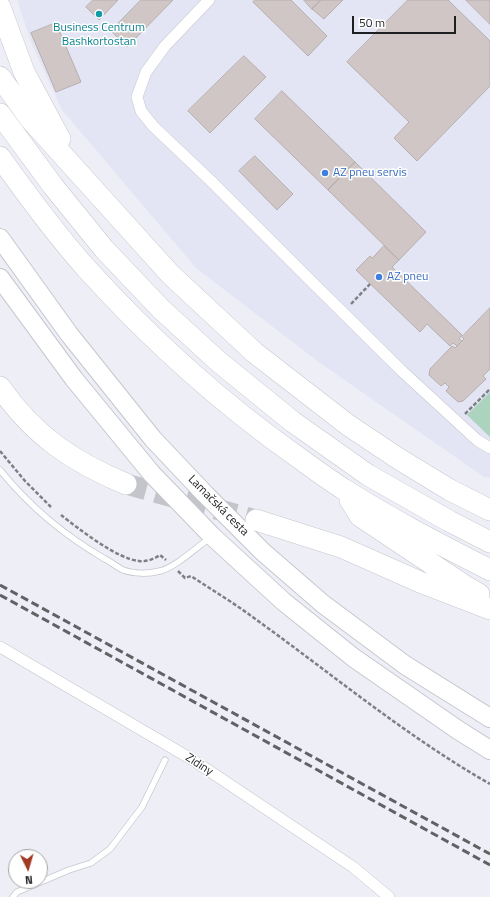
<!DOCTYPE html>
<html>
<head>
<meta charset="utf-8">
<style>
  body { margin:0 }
  #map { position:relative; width:490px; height:897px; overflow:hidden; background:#eeeff6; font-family:"Titillium Web",sans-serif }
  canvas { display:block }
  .north { position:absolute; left:8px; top:849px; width:40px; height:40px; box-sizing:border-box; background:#fff; border:1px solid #a5a5a6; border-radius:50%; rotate:175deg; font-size:11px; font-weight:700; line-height:16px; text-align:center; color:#1e1f21 }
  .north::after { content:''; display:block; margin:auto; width:14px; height:18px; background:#a23922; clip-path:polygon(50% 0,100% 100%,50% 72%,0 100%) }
  .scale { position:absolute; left:352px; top:16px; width:104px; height:18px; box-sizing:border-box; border:2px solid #1e1f21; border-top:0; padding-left:5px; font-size:12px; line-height:14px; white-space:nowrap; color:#1e1f21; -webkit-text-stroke:3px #fff; paint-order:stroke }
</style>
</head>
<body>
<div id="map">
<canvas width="490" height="897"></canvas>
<div class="north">N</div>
<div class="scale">50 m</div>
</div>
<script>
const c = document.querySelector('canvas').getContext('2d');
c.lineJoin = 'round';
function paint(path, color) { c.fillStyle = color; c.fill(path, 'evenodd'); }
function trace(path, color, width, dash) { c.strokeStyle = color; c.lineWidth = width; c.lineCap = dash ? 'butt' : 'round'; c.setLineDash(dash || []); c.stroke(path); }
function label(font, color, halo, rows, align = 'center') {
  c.font = font + ' "Titillium Web",sans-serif'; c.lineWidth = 3; c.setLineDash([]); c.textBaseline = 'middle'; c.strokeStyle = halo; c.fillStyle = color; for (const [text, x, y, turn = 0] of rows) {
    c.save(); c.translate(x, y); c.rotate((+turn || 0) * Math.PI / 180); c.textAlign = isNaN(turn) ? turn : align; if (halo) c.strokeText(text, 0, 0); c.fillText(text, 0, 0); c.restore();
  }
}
const built = new Path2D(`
  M17,0H490V478L484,477L320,363L196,268L62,110L32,45Z`);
const green = new Path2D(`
  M490,392V437L467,415Z`);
const building = new Path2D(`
  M93,0H118L99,20L86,7Z
  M141,0H173L127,47L111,31Z
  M256,0H291L327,36L308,56L253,2Z
  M304,0H321L312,9Z
  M321,0H343L324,19L312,9Z
  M408,0H448L490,41V86L417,161L394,138L409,122L347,62Z
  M466,0H490V24Z
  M56,23L81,82L56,92L31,33Z
  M244,56L266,77L210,133L188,111Z
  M282,91L355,162L328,190L255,119Z
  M255,156L293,194L277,210L239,171Z
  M355,162L426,232L399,260L328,190Z
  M384,246L399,260L392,267L462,335L459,339L462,341L457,346L453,343L450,346L427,324L420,332L356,270L370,256L372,258Z
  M490,308V369L483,376L486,379L463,401L458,402L446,391L449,387L445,383L441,386L429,375L430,369L452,346L455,348L464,339L462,337Z`);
const highwayTunnel = new Path2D(`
  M126,484L256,520`);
const path = new Path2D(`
  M351,304L370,284
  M465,414L490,389
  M0,451L25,481L51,507
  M61,515C79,529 117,559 139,561C147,562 154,559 160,555L166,560
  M178,571L185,578L191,576C212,590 234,603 254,618C332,674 406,736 490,784`);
const lane = new Path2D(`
  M0,470C29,506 65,536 105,559C111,562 117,567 123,570C134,574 149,574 160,571C176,567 197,547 211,537
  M13,897L17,892L69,870L91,863L110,849L142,807L165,760`);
const street = new Path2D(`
  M209,0L165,46L146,72L137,97L141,111L153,126L211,181L318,288L403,372L477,440L490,448
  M0,647L193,760L353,867L389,897`);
const primary = new Path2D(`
  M0,238L69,334L153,439L205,494L263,552L323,604L405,665L490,718
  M0,278L74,379L152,474L212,536L284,602L354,658L458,730L490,750`);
const highway = new Path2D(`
  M0,7L24,72L60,139
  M0,77L31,120L171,275L255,353L348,425L399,459L450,490L490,510
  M0,114L53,186L104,249L161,309L219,362L293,422L368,475L449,521L490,542
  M0,157C27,195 55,233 86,268C150,339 221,403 299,458C314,469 329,480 345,490C392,520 441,545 490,570
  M0,387C33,435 73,462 126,484
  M350,500L360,516L465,586L479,594
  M256,520L341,547L420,582L490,609`);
const rail = new Path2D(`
  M0,585L490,854
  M0,595L490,865`);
const markers = [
  [99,14,4,"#0f9aa8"],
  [325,173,4,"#3f7fe0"],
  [379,277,4,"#3f7fe0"]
];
const cultureNames = [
  ["Business Centrum",99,28],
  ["Bashkortostan",99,42]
];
const shopNames = [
  ["AZ pneu servis",333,173],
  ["AZ pneu",387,277]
];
const streetNames = [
  ["Lamačská cesta",218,506,45],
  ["Zidiny",199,765,33]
];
paint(built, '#e3e5f4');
paint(green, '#abd3bd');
paint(building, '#cfc6c5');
trace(building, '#b7afae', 1);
trace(highwayTunnel, '#c4c5cb', 21, [21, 10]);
trace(lane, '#c5c7ce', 7);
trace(street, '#c5c7ce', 12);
trace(primary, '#c5c7ce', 20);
trace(highway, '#c5c7ce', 22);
trace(path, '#7f8085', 2.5, [4, 2]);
trace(lane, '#fff', 5.5);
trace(street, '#fff', 11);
trace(primary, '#fff', 18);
trace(highway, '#fff', 21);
trace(rail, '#616266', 3, [8, 4]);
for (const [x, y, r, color] of markers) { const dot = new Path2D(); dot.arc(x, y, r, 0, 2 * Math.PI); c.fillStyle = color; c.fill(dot); trace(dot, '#fff', 1.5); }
label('12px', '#0d838f', '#fff', cultureNames);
label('12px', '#366cbe', '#fff', shopNames, 'left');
label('12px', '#1e1f21', '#fff', streetNames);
</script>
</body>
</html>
